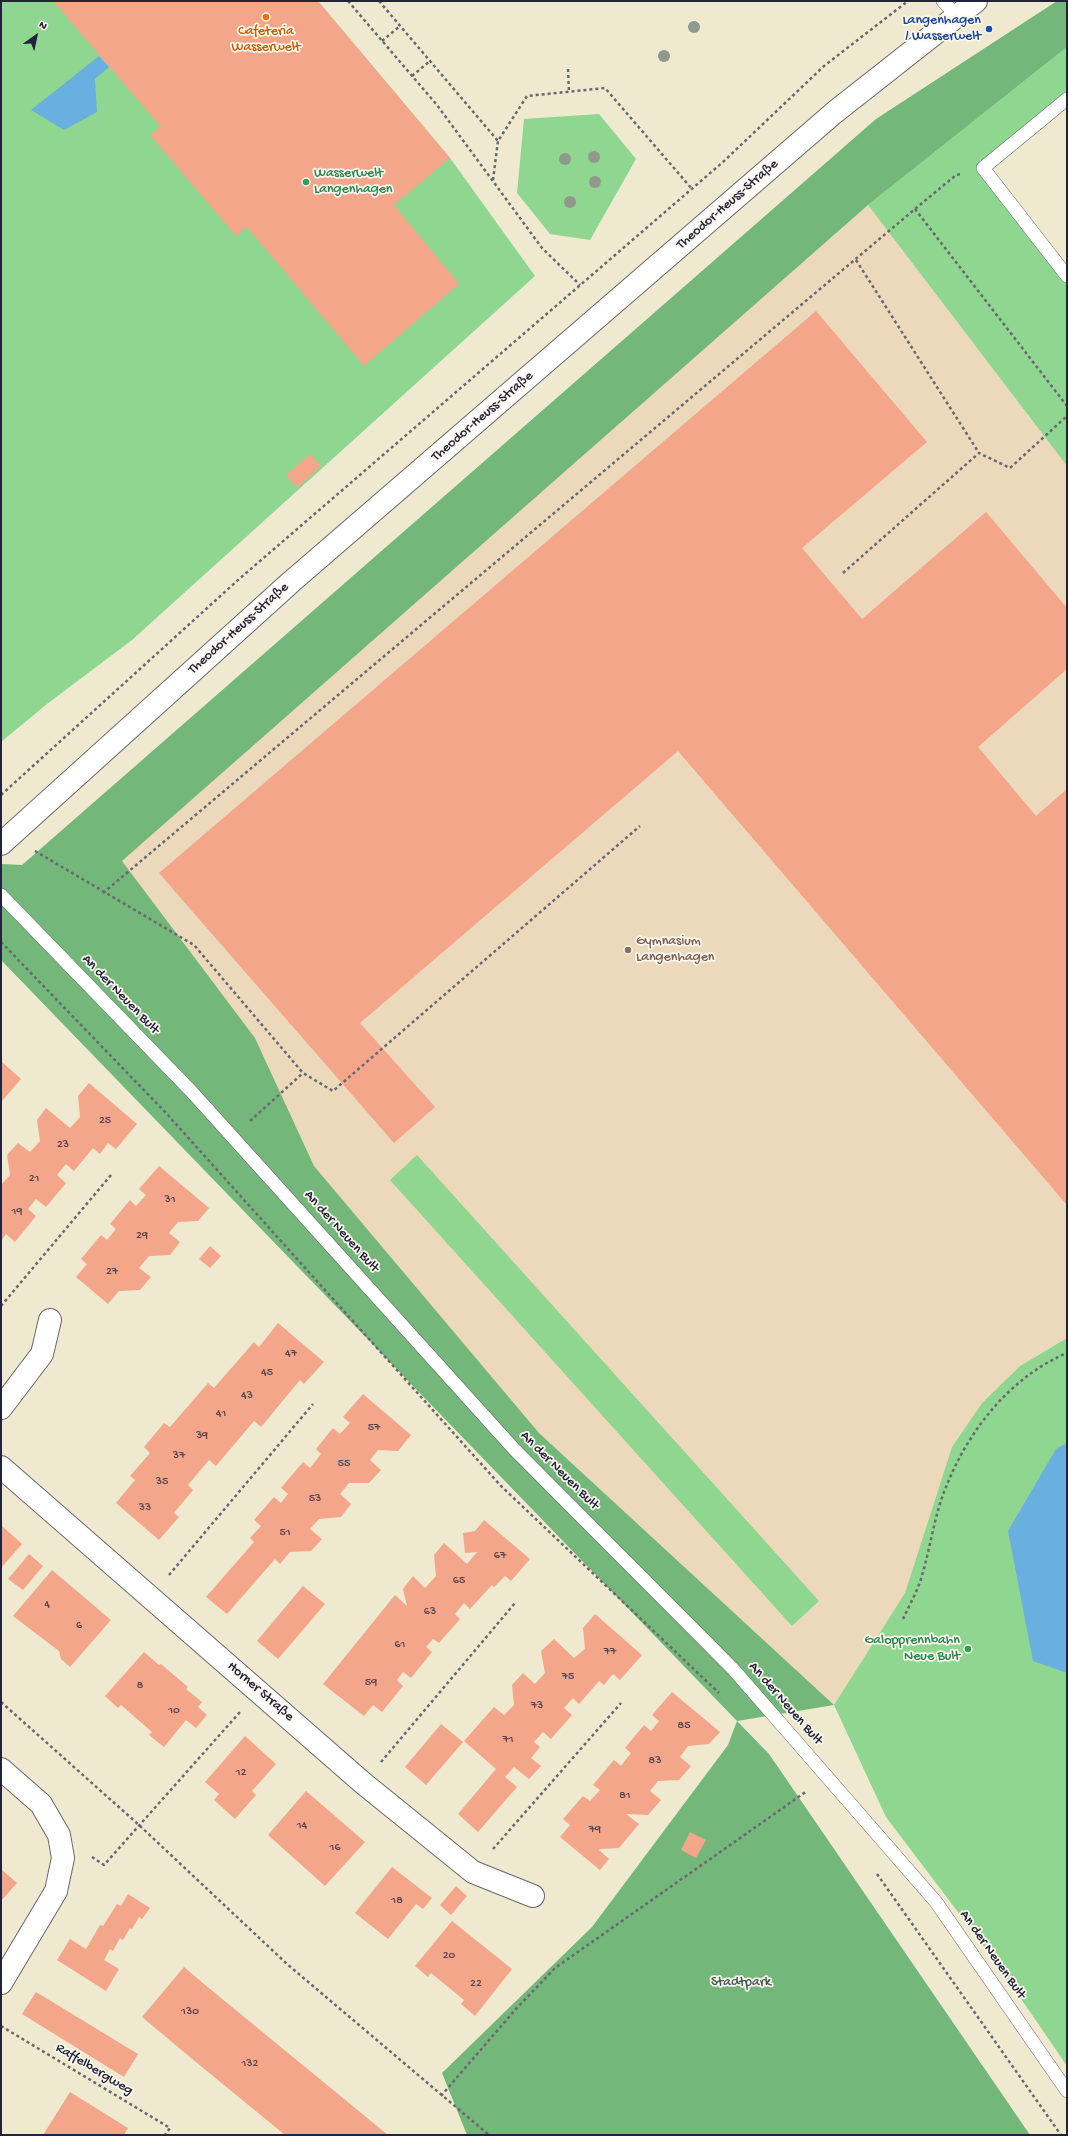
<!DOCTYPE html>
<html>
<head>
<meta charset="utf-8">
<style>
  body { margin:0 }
  #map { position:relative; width:1068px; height:2136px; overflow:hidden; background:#eee9cf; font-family:"Gochi Hand",sans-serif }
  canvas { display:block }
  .frame { position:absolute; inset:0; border:2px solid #22223b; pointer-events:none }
  .north { position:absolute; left:16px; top:16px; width:40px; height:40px; -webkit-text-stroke:3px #fbf7ec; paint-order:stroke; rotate:33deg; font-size:11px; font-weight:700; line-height:16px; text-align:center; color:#22223b }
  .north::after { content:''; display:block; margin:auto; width:14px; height:18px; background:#22223b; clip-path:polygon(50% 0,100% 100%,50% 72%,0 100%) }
</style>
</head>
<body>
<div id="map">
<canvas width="1068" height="2136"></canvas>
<div class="frame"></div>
<div class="north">N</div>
</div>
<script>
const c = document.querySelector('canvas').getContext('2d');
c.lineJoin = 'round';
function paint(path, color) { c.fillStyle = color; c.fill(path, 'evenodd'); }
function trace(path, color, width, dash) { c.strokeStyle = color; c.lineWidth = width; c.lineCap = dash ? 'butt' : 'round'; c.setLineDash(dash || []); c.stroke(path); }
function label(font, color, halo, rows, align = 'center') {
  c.font = font + ' "Gochi Hand",sans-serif'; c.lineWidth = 3.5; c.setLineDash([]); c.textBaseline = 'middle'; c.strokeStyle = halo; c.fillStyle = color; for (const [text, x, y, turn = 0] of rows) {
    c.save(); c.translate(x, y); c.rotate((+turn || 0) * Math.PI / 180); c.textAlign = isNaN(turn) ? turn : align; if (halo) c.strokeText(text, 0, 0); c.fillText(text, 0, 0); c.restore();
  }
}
const built = new Path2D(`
  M868,205L1067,466V1338L1020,1366L982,1403L952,1447L905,1593L834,1705L539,1433L314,1166L255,1038L122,861Z`);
const green = new Path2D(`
  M1,1H318L450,158L535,276L132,640L47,704L1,742Z
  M1067,47V99L983,168L1067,276V466L868,205Z
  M599,114L636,159L590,240L550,234L517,193L524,119Z
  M417,1155L819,1601L792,1626L390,1180Z
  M1067,1338V2066L998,1965L886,1817L834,1705L905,1593L952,1447L982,1403L1020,1366Z`);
const forest = new Path2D(`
  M1057,1H1067V47L868,205L122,861L255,1038L314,1166L539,1433L834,1705L737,1721L769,1754L1030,2135H467L442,2073L592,1927L728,1745L737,1721L1,960V864L22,865L876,119Z`);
const water = new Path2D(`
  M99,56L109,67L95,79L97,112L64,130L31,110Z
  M1067,1443V1673L1033,1661L1008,1531L1056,1449Z`);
const building = new Path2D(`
  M53,1H318L450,158L394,205L459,284L364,366L247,227L236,236L150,135L161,127Z
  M816,311L927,442L802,548L862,619L986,512L1067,608V669L978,747L1036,816L1067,789V1205L678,751L360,1023L435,1107L394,1143L159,873Z
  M310,454L321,466L297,488L286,475Z
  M1,1061L21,1079L1,1102Z
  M89,1083L137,1124L116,1149L108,1143L100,1154L93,1148L74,1171L66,1164L57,1175L66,1183L46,1207L36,1199L28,1209L36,1216L15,1242L6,1234L1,1241V1185L10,1175L7,1155L18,1143L30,1152L40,1141L37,1120L46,1108L70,1128L80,1117L78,1096Z
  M159,1166L209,1208L198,1221L178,1222L169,1233L180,1242L170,1255L149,1256L139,1268L151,1277L140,1290L119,1291L108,1304L76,1277L87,1264L81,1259L101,1235L107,1240L116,1229L110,1224L130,1200L136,1206L146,1195L139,1189Z
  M210,1246L221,1256L210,1268L199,1259Z
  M278,1323L324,1362L304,1384L300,1380L261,1427L254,1421L216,1466L209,1460L188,1485L193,1490L174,1513L179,1517L159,1540L116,1503L135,1480L130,1476L150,1453L144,1447L164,1423L170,1427L208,1383L214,1388L254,1342L259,1347Z
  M363,1394L411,1435L398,1451L378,1450L370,1460L381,1470L369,1483H349L340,1494L351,1504L341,1517L319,1519L310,1529L322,1539L311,1551L290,1552L280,1564L275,1559L227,1614L206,1597L254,1542L250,1538L261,1526L254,1520L274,1497L281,1503L288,1494L281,1488L303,1462L310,1468L321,1454L316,1449L333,1428L340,1434L350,1423L343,1417Z
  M484,1520L530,1559L511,1581L505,1576L494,1587L492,1585L470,1609L464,1603L455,1614L460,1619L439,1643L433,1639L426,1647L432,1652L411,1678L403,1672L397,1680L403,1686L382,1712L373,1705L364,1716L323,1684L395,1595L407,1606L403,1589L413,1576L425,1588L436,1576L434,1555L444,1543L467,1564L477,1552L465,1553L463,1533L475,1531Z
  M1,1525L22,1544L1,1568Z
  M29,1554L43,1566L23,1590L8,1579Z
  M52,1570L111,1620L70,1667L61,1659L59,1651L13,1616Z
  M303,1586L325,1604L278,1659L257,1641Z
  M595,1614L642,1655L620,1680L613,1674L604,1685L599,1681L579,1704L573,1698L564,1708L572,1715L551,1739L543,1732L534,1742L540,1747L531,1758L541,1766L529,1779L514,1767L505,1777L517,1787L478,1832L458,1814L496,1769L464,1741L494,1707L504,1715L514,1705L512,1685L523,1673L535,1684L545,1673L541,1651L554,1639L574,1658L585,1649L583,1628Z
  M144,1652L159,1665L161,1664L188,1687L186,1689L202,1702L198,1707L207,1715L196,1728L186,1720L164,1747L149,1735L152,1732L121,1705L118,1708L105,1696Z
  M672,1692L720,1732L709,1744L688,1746L680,1757L691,1766L679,1780L658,1781L650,1791L661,1800L648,1815L626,1814L639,1824L619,1848L600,1849L599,1850L609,1859L600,1870L560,1837L570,1825L563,1819L583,1796L590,1801L600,1790L593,1785L614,1760L621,1766L631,1753L625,1748L644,1725L651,1731L659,1721L652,1715Z
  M441,1724L463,1742L426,1785L405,1767Z
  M245,1736L276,1764L252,1791L256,1795L235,1819L214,1800L219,1794L205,1782Z
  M306,1791L365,1842L325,1886L268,1835Z
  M690,1832L706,1840L696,1858L681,1850Z
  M392,1867L432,1898L423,1909L416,1904L388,1939L355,1913Z
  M1,1869L17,1883L1,1901Z
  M456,1886L467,1896L451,1915L440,1905Z
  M128,1894L150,1908L142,1919L139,1917L132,1929L130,1928L123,1940L120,1938L113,1951L110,1949L104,1960L119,1969L106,1991L57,1960L70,1939L86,1949L100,1925L103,1926L117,1904L121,1906Z
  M452,1921L512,1969L475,2016L461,2004L464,2000L431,1973L428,1977L415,1966Z
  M184,1967L204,1984L388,2135H285L191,2058L142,2017Z
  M36,1992L138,2054L124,2077L22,2014Z
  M70,2092L128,2128L124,2135H43Z`);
const path = new Path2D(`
  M348,1L437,105L542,248L580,285
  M379,1L498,141L527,96L605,88L692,189
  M382,41L400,26
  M568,69L569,92
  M412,76L430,61
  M493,180L498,141
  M915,209L1067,406
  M856,260L979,453
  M843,573L979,453L1010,468L1067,416
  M1,795L238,580L723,162L824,66L908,1
  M35,851L194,945L303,1073L333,1091L640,826
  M103,893L915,209L956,175L961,174
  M1,942L166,1113L501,1486L719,1693
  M250,1121L303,1073
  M1,1306L111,1175
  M169,1575L313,1404
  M903,1619C910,1604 919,1588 923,1572C931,1544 935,1513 946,1487C968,1431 1010,1377 1067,1353
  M1,1702L139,1825L287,1964L489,2135
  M381,1762L515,1603
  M493,1849L621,1703
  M92,1857L104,1865L240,1712
  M877,1874L1061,2135
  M1,2026L170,2128L165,2135
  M441,2096L515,2010L555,1968L807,1791`);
const service = new Path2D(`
  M943,1L956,15
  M1067,99L983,168L1067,276
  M1,895L191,1091L514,1449L734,1670L936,1902L1067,2091`);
const minor = new Path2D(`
  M1,1408L42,1354L50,1320
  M1,1467L363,1783L473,1872L533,1896
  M1,1769L41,1804L59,1835L63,1858L56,1891L1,1983`);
const tertiary = new Path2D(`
  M1,844L291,582L835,112L976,1`);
const trees = [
  [694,27],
  [664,56],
  [594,157],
  [565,159],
  [595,182],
  [570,202]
];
const markers = [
  [266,17,4,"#e8710a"],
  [989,29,4,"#1a4fb4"],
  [306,182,4,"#2e9e5b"],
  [628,950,4,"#8d6e63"],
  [968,1649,4,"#2e9e5b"]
];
const numberNames = [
  ["25",105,1121],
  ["23",63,1145],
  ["21",34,1179],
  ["31",170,1200],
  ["19",17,1212],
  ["29",142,1236],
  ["27",112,1272],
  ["47",291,1354],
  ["45",267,1373],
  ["43",247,1396],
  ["41",221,1414],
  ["57",374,1428],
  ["39",202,1436],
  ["37",179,1456],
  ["55",344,1464],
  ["35",162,1482],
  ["53",315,1499],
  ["33",145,1508],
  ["51",285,1533],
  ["67",500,1556],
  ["65",459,1581],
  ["4",47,1605],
  ["63",430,1612],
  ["6",79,1626],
  ["61",400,1645],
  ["77",610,1652],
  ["75",568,1677],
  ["59",371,1683],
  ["8",140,1686],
  ["73",537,1706],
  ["10",174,1711],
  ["85",684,1726],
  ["71",508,1740],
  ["83",655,1761],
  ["12",241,1773],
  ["81",625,1796],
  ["14",302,1826],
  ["79",595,1830],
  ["16",335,1848],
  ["18",397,1901],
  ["20",449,1956],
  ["22",476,1984],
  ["130",190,2012],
  ["132",250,2064]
];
const transitNames = [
  ["Langenhagen",981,21],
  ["/ Wasserwelt",981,37]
];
const foodNames = [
  ["Cafeteria",266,32],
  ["Wasserwelt",266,48]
];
const leisureNames = [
  ["Wasserwelt",314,174],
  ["Langenhagen",314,190],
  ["Galopprennbahn",960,1641,"right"],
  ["Neue Bult",960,1657,"right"]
];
const streetNames = [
  ["Theodor-Heuss-Straße",728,205,-41],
  ["Theodor-Heuss-Straße",483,417,-41],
  ["Theodor-Heuss-Straße",239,629,-42],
  ["An der Neuen Bult",120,995,46],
  ["An der Neuen Bult",341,1232,48],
  ["An der Neuen Bult",559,1471,45],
  ["Horner Straße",260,1692,41],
  ["An der Neuen Bult",785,1704,49],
  ["An der Neuen Bult",992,1955,55],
  ["Raffelbergweg",94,2070,31]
];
const educationNames = [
  ["Gymnasium",636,942],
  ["Langenhagen",636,958]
];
const parkNames = [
  ["Stadtpark",741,1983]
];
paint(built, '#ecd8ba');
paint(green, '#8fd690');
paint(forest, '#73b77a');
paint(water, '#69b0e0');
paint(building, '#f3a68a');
trace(service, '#69686f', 14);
trace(minor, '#69686f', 24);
trace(tertiary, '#69686f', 24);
trace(path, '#69686f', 2.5, [3, 3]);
trace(service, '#fff', 13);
trace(minor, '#fff', 22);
trace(tertiary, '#fff', 22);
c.fillStyle = '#90998b';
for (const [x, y] of trees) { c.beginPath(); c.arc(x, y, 6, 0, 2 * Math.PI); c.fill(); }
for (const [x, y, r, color] of markers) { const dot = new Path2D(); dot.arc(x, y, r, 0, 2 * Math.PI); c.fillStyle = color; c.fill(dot); trace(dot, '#fbf7ec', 1.5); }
label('12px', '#56434f', null, numberNames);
label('14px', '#164399', '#fbf7ec', transitNames, 'right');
label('14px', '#c56008', '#fbf7ec', foodNames);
label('14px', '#27864d', '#fbf7ec', leisureNames, 'left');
label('14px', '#22223b', '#fbf7ec', streetNames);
label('14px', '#785e54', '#fbf7ec', educationNames, 'left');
label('14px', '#435854', '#fbf7ec', parkNames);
</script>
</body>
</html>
